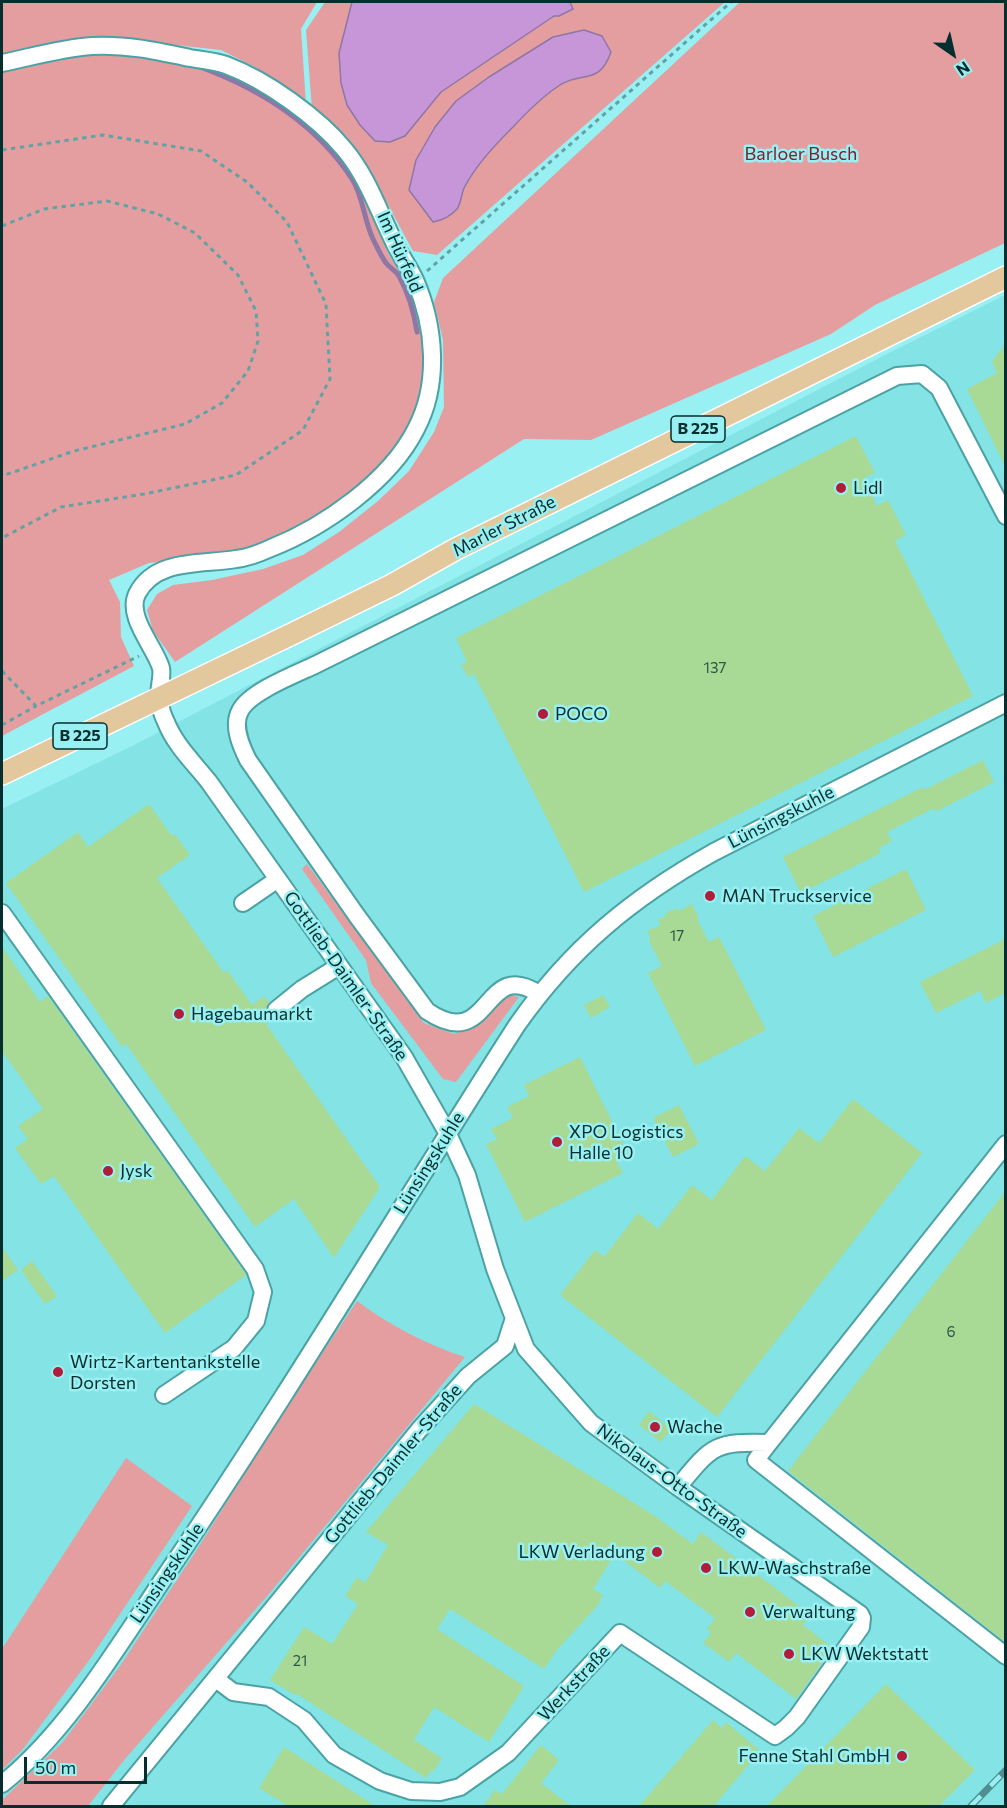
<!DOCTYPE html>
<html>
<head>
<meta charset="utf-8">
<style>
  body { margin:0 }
  #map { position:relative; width:1007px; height:1808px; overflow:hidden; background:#99f0f2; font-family:Commissioner,sans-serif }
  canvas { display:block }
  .frame { position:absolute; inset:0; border:3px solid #062e2e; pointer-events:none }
  .north { position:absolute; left:923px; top:24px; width:60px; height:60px; -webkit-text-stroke:4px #99f0f2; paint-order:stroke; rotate:146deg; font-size:16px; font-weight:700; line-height:24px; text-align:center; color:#062e2e }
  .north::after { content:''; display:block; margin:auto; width:21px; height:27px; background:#062e2e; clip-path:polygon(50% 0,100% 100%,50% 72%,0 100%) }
  .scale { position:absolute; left:24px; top:1757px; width:123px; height:27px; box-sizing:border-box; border:3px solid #062e2e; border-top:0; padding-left:8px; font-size:18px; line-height:21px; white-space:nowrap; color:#062e2e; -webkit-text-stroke:4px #99f0f2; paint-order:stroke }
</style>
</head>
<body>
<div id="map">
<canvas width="1007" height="1808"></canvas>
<div class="frame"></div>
<div class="north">N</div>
<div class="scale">50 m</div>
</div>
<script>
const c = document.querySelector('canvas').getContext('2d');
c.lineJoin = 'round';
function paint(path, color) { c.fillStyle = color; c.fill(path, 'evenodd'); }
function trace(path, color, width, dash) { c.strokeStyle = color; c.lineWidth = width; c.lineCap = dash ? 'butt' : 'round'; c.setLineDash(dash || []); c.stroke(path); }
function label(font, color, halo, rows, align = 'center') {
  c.font = font + ' Commissioner,sans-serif'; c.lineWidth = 5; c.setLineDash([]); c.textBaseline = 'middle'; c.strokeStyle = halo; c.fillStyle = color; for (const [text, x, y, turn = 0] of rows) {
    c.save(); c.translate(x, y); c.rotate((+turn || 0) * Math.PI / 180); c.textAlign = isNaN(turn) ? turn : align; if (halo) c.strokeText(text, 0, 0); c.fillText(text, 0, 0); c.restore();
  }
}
const built = new Path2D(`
  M1005,295V1806H2V809L130,747L881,357Z`);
const green = new Path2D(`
  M2,2H317L301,29L306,104L255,67L221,50L121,39H70L2,54Z
  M325,2H725L437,255L413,251L374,179L312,110L306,30Z
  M740,2H1005V243L875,305L831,334L591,440L524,439L175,662L153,631L147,610L157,594L173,585L212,580L263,569L303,555L339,532L378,501L409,471L434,432L444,407L443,340L434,302L443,278Z
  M135,50L202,64L266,94L321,136L347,168L368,199L388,253L413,292L425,345L426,389L410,433L384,467L297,532L251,551L210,557L149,563L109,580L120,602L121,637L134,666L2,736V66L80,53Z
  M307,864L424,1023L454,1034L473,1027L510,995L519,997L456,1082L443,1079L371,983L366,960L302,869Z
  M357,1301C389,1325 427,1345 465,1357L268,1595L125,1759L88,1806H2V1800L62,1743L120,1666L198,1548L287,1406Z
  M126,1458L192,1506L90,1659L23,1749L2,1770V1649Z`);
const water = new Path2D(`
  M352,2H570L573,9L559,16H554L441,92L405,136L390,142L375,141L360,125L347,105L341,83L339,53Z
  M584,30L602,36L611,52C599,87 580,70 557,87C541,98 526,113 513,127C495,145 476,165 464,188C461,195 461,204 457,209C450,217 443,220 433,222L409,190L416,160L435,127L456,101L489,77L553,37Z`);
const stream = new Path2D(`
  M200,67C260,89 316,124 352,179C363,196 364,220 373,239C377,247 381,256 386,263C390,268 396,271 399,276C409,294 414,312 417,332`);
const building = new Path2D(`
  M1005,345V466L967,389L997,373L992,361Z
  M856,436L875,473L864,478L877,506L888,500L906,535L895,541L973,696L584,892L474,674L468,677L461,665L467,662L456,638Z
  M983,760L994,782L935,812L934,808L887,832L892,841L879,848L881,853L801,893L783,857L923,787L924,790Z
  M149,804L172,836L175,834L190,855L157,878L224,973L227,970L252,1005L264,996L269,1002L266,1012L272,1020L266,1024L380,1187L334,1258L294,1199L255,1227L126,1044L122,1047L6,883L78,832L88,847Z
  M906,869L926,910L833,957L813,916Z
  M692,904L699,918L697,919L709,942L719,937L766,1030L695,1066L648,973L662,966L649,941L651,940L647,931L661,925L658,920L667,915L666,913L677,908L679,911Z
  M1005,939V993L986,1003L980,991L936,1013L920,982Z
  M2,947L40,1002L48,996L246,1274V1275L165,1333L54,1176L41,1184L15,1148L28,1139L18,1126L43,1109L2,1051Z
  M603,995L610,1007L591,1018L584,1005Z
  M580,1057L629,1156L617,1162L623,1173L525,1222L486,1144L497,1139L491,1129L513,1118L507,1107L529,1096L524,1085Z
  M853,1099L922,1153L717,1417L560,1295L595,1250L604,1257L638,1213L658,1229L692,1185L712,1200L745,1156L765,1171L799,1128L819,1143Z
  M679,1105L699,1144L673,1157L653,1118Z
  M1005,1192V1642L788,1471Z
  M2,1247L18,1270L2,1281Z
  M32,1261L57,1296L45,1304L21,1270Z
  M474,1404L655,1516L693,1544L701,1532L811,1615L803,1625L833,1648L796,1699L736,1653L729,1662L703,1643L711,1633L707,1629L715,1618L665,1581L660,1588L615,1554L593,1589L603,1595L598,1605L557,1650L544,1669L450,1609L437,1629L524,1686L489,1742L434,1707L414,1740L442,1758L434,1771H431L426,1778L297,1694L295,1695L270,1680L304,1627L332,1644L358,1604L345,1596L357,1577L365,1583L388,1545L366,1532Z
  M649,1411L671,1429L661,1442L639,1425Z
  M886,1684L975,1770L939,1806H767Z
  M713,1720L722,1728L726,1722L760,1751L714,1806H639Z
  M541,1745L559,1760L541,1783L571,1806H483L495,1790L502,1794Z
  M284,1747L375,1806H288L259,1788Z`);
const path = new Path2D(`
  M2,150L103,135L201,151L247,182L287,222L326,304L330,379L303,430L236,475L144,494L61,507L2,538
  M2,226L44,209L107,201L158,214L195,233L238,275L256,311L258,341L248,371L222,403L185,424L74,451L2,476
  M427,271L731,2
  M2,671L36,706L139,656
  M2,725L36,706`);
const minor = new Path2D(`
  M2,63C31,57 62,48 92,46C126,44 157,51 190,58C201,60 215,61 226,65C266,80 318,117 345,150C369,179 380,215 397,248C403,259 410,269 415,280C435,326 440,384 416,429C390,481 324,527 271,548C260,553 248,558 236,559C202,565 155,558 137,594C126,617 155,647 161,668C163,678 158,689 159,699C160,706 163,716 166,722C175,745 194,763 209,782L404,1057L448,1134L467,1175L495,1269L526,1349L591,1423L678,1487L860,1614L862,1618L861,1627L797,1717L786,1728L775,1736L620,1633L508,1753L460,1787L440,1792L411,1791L380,1781L334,1755L304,1720L269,1697L233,1692L216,1679
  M243,903L278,879
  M2,913L255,1269L263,1292L256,1321L234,1348L164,1395
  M539,994C482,956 492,1055 427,1011L357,916L248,760C241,746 232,726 240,711C249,692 296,674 315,665L897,376L922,374L939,388L1006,516
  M276,1010L302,989L339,966
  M769,1443L756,1460L1006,1656
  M678,1487C712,1446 714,1441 769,1443L1006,1144
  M2,1784C71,1729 124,1636 174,1563C293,1387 402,1204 517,1025C571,948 632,898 714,852L1006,703
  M111,1806L419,1430L468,1376L505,1346L514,1318`);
const major = new Path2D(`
  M2,774L296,632L392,585L456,549L1006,277`);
const rail = new Path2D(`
  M971,1806L1006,1770`);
const markers = [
  [841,488,6,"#b01c39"],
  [543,714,6,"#b01c39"],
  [710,896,6,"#b01c39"],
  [179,1014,6,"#b01c39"],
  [557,1142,6,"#b01c39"],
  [108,1171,6,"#b01c39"],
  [58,1372,6,"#b01c39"],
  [655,1427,6,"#b01c39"],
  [657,1552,6,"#b01c39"],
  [706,1568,6,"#b01c39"],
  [750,1612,6,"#b01c39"],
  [789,1654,6,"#b01c39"],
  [902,1756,6,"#b01c39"]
];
const numberNames = [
  ["137",715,668],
  ["17",677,936],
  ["6",951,1332],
  ["21",300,1661]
];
const shields = [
  [698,429,54],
  [80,736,54]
];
const shieldNames = [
  ["B 225",698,429],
  ["B 225",80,736]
];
const parkNames = [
  ["Barloer Busch",801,154]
];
const streetNames = [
  ["Im Hürfeld",400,252,66],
  ["Marler Straße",504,526,-27],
  ["Lünsingskuhle",781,817,-27],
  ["Gottlieb-Daimler-Straße",346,976,55],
  ["Lünsingskuhle",429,1163,-58],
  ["Gottlieb-Daimler-Straße",393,1464,-50],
  ["Nikolaus-Otto-Straße",672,1481,36],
  ["Lünsingskuhle",167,1573,-56],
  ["Werkstraße",574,1683,-47]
];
const poiNames = [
  ["Lidl",853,488],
  ["POCO",555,714],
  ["MAN Truckservice",722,896],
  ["Hagebaumarkt",191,1014],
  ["XPO Logistics",569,1132],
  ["Halle 10",569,1153],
  ["Jysk",120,1171],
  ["Wirtz-Kartentankstelle",70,1362],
  ["Dorsten",70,1383],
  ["Wache",667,1427],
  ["LKW Verladung",645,1552,"right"],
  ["LKW-Waschstraße",718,1568],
  ["Verwaltung",762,1612],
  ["LKW Wektstatt",801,1654],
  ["Fenne Stahl GmbH",890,1756,"right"]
];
paint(built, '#83e3e5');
paint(green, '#e49ea0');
paint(water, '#c796d8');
trace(water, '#8d77a5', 1.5);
trace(stream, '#8d77a5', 5);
paint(building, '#a8da95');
trace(minor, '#4ba2a4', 20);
trace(major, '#fff', 24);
trace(path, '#5fa3a4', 3, [4.5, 4.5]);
trace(minor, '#fff', 16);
trace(major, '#e3c79d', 21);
trace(rail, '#508f90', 7);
trace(rail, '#99f0f2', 4.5, [14]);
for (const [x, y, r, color] of markers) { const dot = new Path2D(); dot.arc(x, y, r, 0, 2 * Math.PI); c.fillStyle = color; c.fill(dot); trace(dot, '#99f0f2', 2); }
label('15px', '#2e5948', null, numberNames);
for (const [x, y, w] of shields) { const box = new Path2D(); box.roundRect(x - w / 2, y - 13, w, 26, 4.5); c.fillStyle = '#99f0f2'; c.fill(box); trace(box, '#062e2e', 1.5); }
label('bold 16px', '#062e2e', null, shieldNames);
label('18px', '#841d2d', '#99f0f2', parkNames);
label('18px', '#062e2e', '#99f0f2', streetNames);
label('18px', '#062e2e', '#99f0f2', poiNames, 'left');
</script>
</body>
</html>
